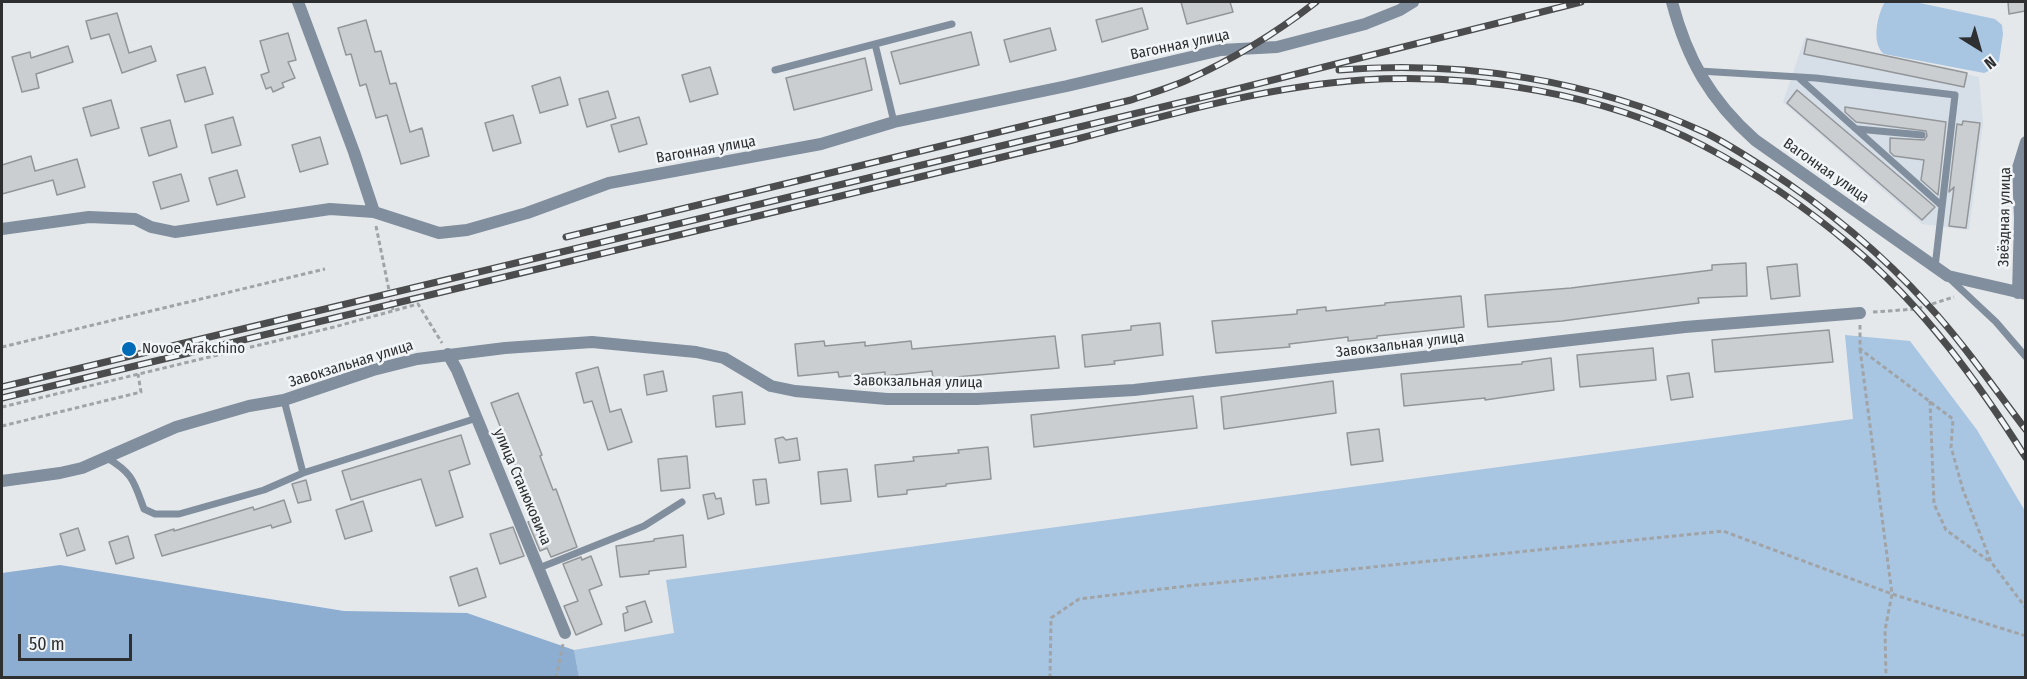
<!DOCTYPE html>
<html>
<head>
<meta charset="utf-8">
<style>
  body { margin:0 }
  #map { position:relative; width:2027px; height:679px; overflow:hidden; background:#e5e8eb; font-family:"Fira Sans Condensed",sans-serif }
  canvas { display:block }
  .frame { position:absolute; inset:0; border:3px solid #2d2f30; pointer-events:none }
  .north { position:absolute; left:1949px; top:18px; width:60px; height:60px; -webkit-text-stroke:4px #f2f5f8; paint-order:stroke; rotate:143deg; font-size:16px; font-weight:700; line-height:24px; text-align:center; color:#2d2f30 }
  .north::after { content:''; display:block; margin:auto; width:21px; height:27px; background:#2d2f30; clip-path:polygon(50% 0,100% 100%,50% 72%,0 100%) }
  .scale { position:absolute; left:18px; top:634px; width:114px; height:27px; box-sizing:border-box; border:3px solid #2d2f30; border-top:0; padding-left:8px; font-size:18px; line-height:21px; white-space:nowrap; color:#2d2f30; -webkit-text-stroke:4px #f2f5f8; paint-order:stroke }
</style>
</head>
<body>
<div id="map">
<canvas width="2027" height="679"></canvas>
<div class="frame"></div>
<div class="north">N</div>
<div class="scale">50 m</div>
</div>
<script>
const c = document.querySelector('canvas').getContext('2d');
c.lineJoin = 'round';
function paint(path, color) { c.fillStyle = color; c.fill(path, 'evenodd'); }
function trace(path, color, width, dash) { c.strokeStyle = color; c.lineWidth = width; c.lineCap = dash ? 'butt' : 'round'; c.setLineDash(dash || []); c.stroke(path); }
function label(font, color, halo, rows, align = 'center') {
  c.font = font + ' "Fira Sans Condensed",sans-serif'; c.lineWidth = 5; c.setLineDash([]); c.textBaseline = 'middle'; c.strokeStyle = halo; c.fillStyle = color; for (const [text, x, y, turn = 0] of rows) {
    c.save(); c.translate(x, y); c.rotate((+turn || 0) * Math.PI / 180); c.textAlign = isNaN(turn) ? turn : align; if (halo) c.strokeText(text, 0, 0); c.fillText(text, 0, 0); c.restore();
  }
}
const built = new Path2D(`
  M1805,37L1979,77L1983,123L1969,230L1922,224L1783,102Z`);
const green = new Path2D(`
  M1885,2H1915L1995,19L2002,25L2003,34L1999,61L1993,69L1984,73L1884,54C1871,44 1877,15 1885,2Z
  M1845,335L1910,341L1977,430L2025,511V677L579,678L574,650L674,633L666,580L1853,419Z`);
const forest = new Path2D(`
  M60,565L344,611L467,613L574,650L579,677H2V573Z`);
const building = new Path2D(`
  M1181,2H1230L1233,12L1187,24Z
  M2008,2H2025V11L2009,14Z
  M1142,8L1148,29L1102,42L1096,20Z
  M117,13L129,53L151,46L156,61L122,73L109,34L91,39L86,21Z
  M366,20L375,52L381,51L390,84L396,83L410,132L422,128L429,156L401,164L387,115L376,118L366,84L360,86L351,54L346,55L338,28Z
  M1050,28L1056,50L1010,62L1004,40Z
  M971,32L979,65L900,84L891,52Z
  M288,33L296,60L288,62L295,78L282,83L284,87L273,92L271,87L266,89L261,75L269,72L260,41Z
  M1807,39L1967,73L1964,87L1804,54Z
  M68,46L73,62L36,74L39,88L22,92L12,57L30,52L31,58Z
  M865,58L872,90L794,110L786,78Z
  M205,67L213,94L185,102L177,75Z
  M710,67L718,94L690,102L682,75Z
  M560,77L568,105L540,113L532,86Z
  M1797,90L1920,194L1935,207L1922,220L1787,103Z
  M608,91L616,118L587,127L579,99Z
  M111,100L119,128L91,136L83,108Z
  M1845,107L1946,122L1938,195L1921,180L1924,160L1894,156L1890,152V138L1924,140L1927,136L1926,131L1856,122L1845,112Z
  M513,115L521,143L493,151L485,123Z
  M233,117L241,145L212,153L205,125Z
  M639,117L647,144L619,152L611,125Z
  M170,120L177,147L149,156L141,128Z
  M1963,121L1980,123L1966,228L1949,226L1954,187L1949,192L1957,124L1962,125Z
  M320,137L328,164L300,172L292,145Z
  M31,156L35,171L77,159L85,187L57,195L53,180L2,194V165Z
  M237,170L245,197L217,205L209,178Z
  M181,174L189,201L161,209L153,182Z
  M1746,263L1747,296L1698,298L1699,303L1562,321L1488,327L1485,295L1571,288L1712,270V265Z
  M1797,264L1800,296L1771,299L1767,267Z
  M1461,296L1464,327L1377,336V338L1348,341V337L1289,344L1290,347L1216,353L1212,321L1297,314V310L1326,307V311L1385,305V303Z
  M1160,323L1163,355L1114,361L1115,364L1085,367L1082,335L1131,330V326Z
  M1829,330L1833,362L1715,372L1712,340Z
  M1055,336L1059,368L933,379L932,371L885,376V372L839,377L838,372L798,376L795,344L824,341L825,346L865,342V346L911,341L912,349Z
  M1653,348L1656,380L1580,387L1577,355Z
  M1551,358L1554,390L1485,400V398L1404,406L1401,374L1522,364V362Z
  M598,367L610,412L621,409L632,442L608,450L592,401L584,403L576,373Z
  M663,371L667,391L647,395L644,375Z
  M1689,373L1693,397L1671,400L1667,376Z
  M1333,381L1336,413L1224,429L1221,397Z
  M742,392L745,424L716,427L713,396Z
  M518,393L542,455L540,456L553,490L556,489L577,547L551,557L547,548L540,551L528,522L537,519L514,468L516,467L491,403Z
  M1193,396L1197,428L1034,447L1031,415Z
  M1379,429L1383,461L1351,465L1347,433Z
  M461,435L470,464L449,471L463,517L436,526L421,479L351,500L342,471Z
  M783,437L786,440L797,438L800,460L779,463L775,439Z
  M988,447L991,479L946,484V486L907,490V494L878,497L875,465L914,461L913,457L959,453L958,450Z
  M687,456L690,488L661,491L658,459Z
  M847,469L851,501L821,504L818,472Z
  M766,479L769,503L756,505L753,480Z
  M306,480L311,500L298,503L292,484Z
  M714,493L716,499L721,498L724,514L708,519L703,495Z
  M284,500L291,522L272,528L271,525L162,556L155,535L174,529V531L253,507L254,510Z
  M363,501L372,531L345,539L336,510Z
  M513,527L524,556L500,564L490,534Z
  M78,528L85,550L67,556L60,534Z
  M683,535L686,567L649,571V574L620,577L616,546L654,541V539Z
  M128,536L134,558L116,564L109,542Z
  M591,556L602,585L589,590L602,624L576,635L564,606L578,601L563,564L581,557L582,560Z
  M477,568L486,597L459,606L450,577Z
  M645,601L652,622L625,631L623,614L628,612L626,607Z`);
const path = new Path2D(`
  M376,226L393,310
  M1873,312L1916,309L1954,297
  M1860,325V349L1953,419L1951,447L1963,490L1991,562L2026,608
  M2,347L325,269
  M1860,349L1892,594L1885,630L1886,678
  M1930,401L1934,504L1946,530L1989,561
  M2,407L334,327L418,304L442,343
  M2,426L141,392L138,374
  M556,678L563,644
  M1050,678L1051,618L1079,599L1187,586L1723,531L1892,594L2026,636`);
const service = new Path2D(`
  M875,44L894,122
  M775,70L952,24
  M1699,71L1816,78L1955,95L1935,267
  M1799,78L1942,206
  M1857,129L1922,135
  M1949,278L1996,322L2026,357
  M284,400L303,473
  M107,458C133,473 134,482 144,509L155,514H179L264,490L303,473L477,418
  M539,568L644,526L682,502`);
const minor = new Path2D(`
  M298,2L354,152L374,212
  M1672,2C1687,59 1710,100 1755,140L1948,276L2026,294
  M2,229L89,217L135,219L151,227L175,232L330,209L374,212L439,233L467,230L527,213L609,183L821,144L894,122L1067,86L1221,50L1277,47L1365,24L1400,10L1413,2
  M2018,293L2020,219L2018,168L2026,142
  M448,354L457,370L565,633
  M2,481L60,473L82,468L176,427L249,406L284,400L373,370L417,359L505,348L592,342L696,352L724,358L771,386L795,391L887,399H977L1134,390L1685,327L1860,313`);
const rail = new Path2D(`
  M1339,70C1465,60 1591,80 1706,133C1726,143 1746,156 1765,168C1825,207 1880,252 1928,305C1964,344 1994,388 2026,430
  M566,237L1131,100C1149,94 1169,88 1187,80C1234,59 1276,33 1316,2
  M2,387L1241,88L1581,2
  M2,398L1069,141C1165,116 1262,87 1362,80C1474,73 1602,93 1702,145C1756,173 1808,209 1854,248C1923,306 1978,382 2026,458`);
const markers = [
  [129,349,8,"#016bb7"]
];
const streetNames = [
  ["Вагонная улица",1180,45,-12],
  ["Вагонная улица",706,150,-10],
  ["Вагонная улица",1826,171,35],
  ["Звёздная улица",2005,217,-89],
  ["Завокзальная улица",1400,345,-7],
  ["Завокзальная улица",351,364,-17],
  ["Завокзальная улица",918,382,1],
  ["улица Станюковича",522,487,67]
];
const poiNames = [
  ["Novoe Arakchino",142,349]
];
paint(built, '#d6dee7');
paint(green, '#a8c5e2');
paint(forest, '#8daed1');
paint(building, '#cbced1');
trace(building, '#939699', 1.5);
trace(path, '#a1a4a6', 3, [4.5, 3]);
trace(service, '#808e9d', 7);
trace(minor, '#808e9d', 12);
trace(rail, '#4a4c4d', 7);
trace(rail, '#f2f5f8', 4.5, [14]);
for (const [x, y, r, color] of markers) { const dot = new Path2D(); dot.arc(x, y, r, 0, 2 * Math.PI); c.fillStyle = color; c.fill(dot); trace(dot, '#f2f5f8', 2); }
label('15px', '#2d2f30', '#f2f5f8', streetNames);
label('15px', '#2d2f30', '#f2f5f8', poiNames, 'left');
</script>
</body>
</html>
